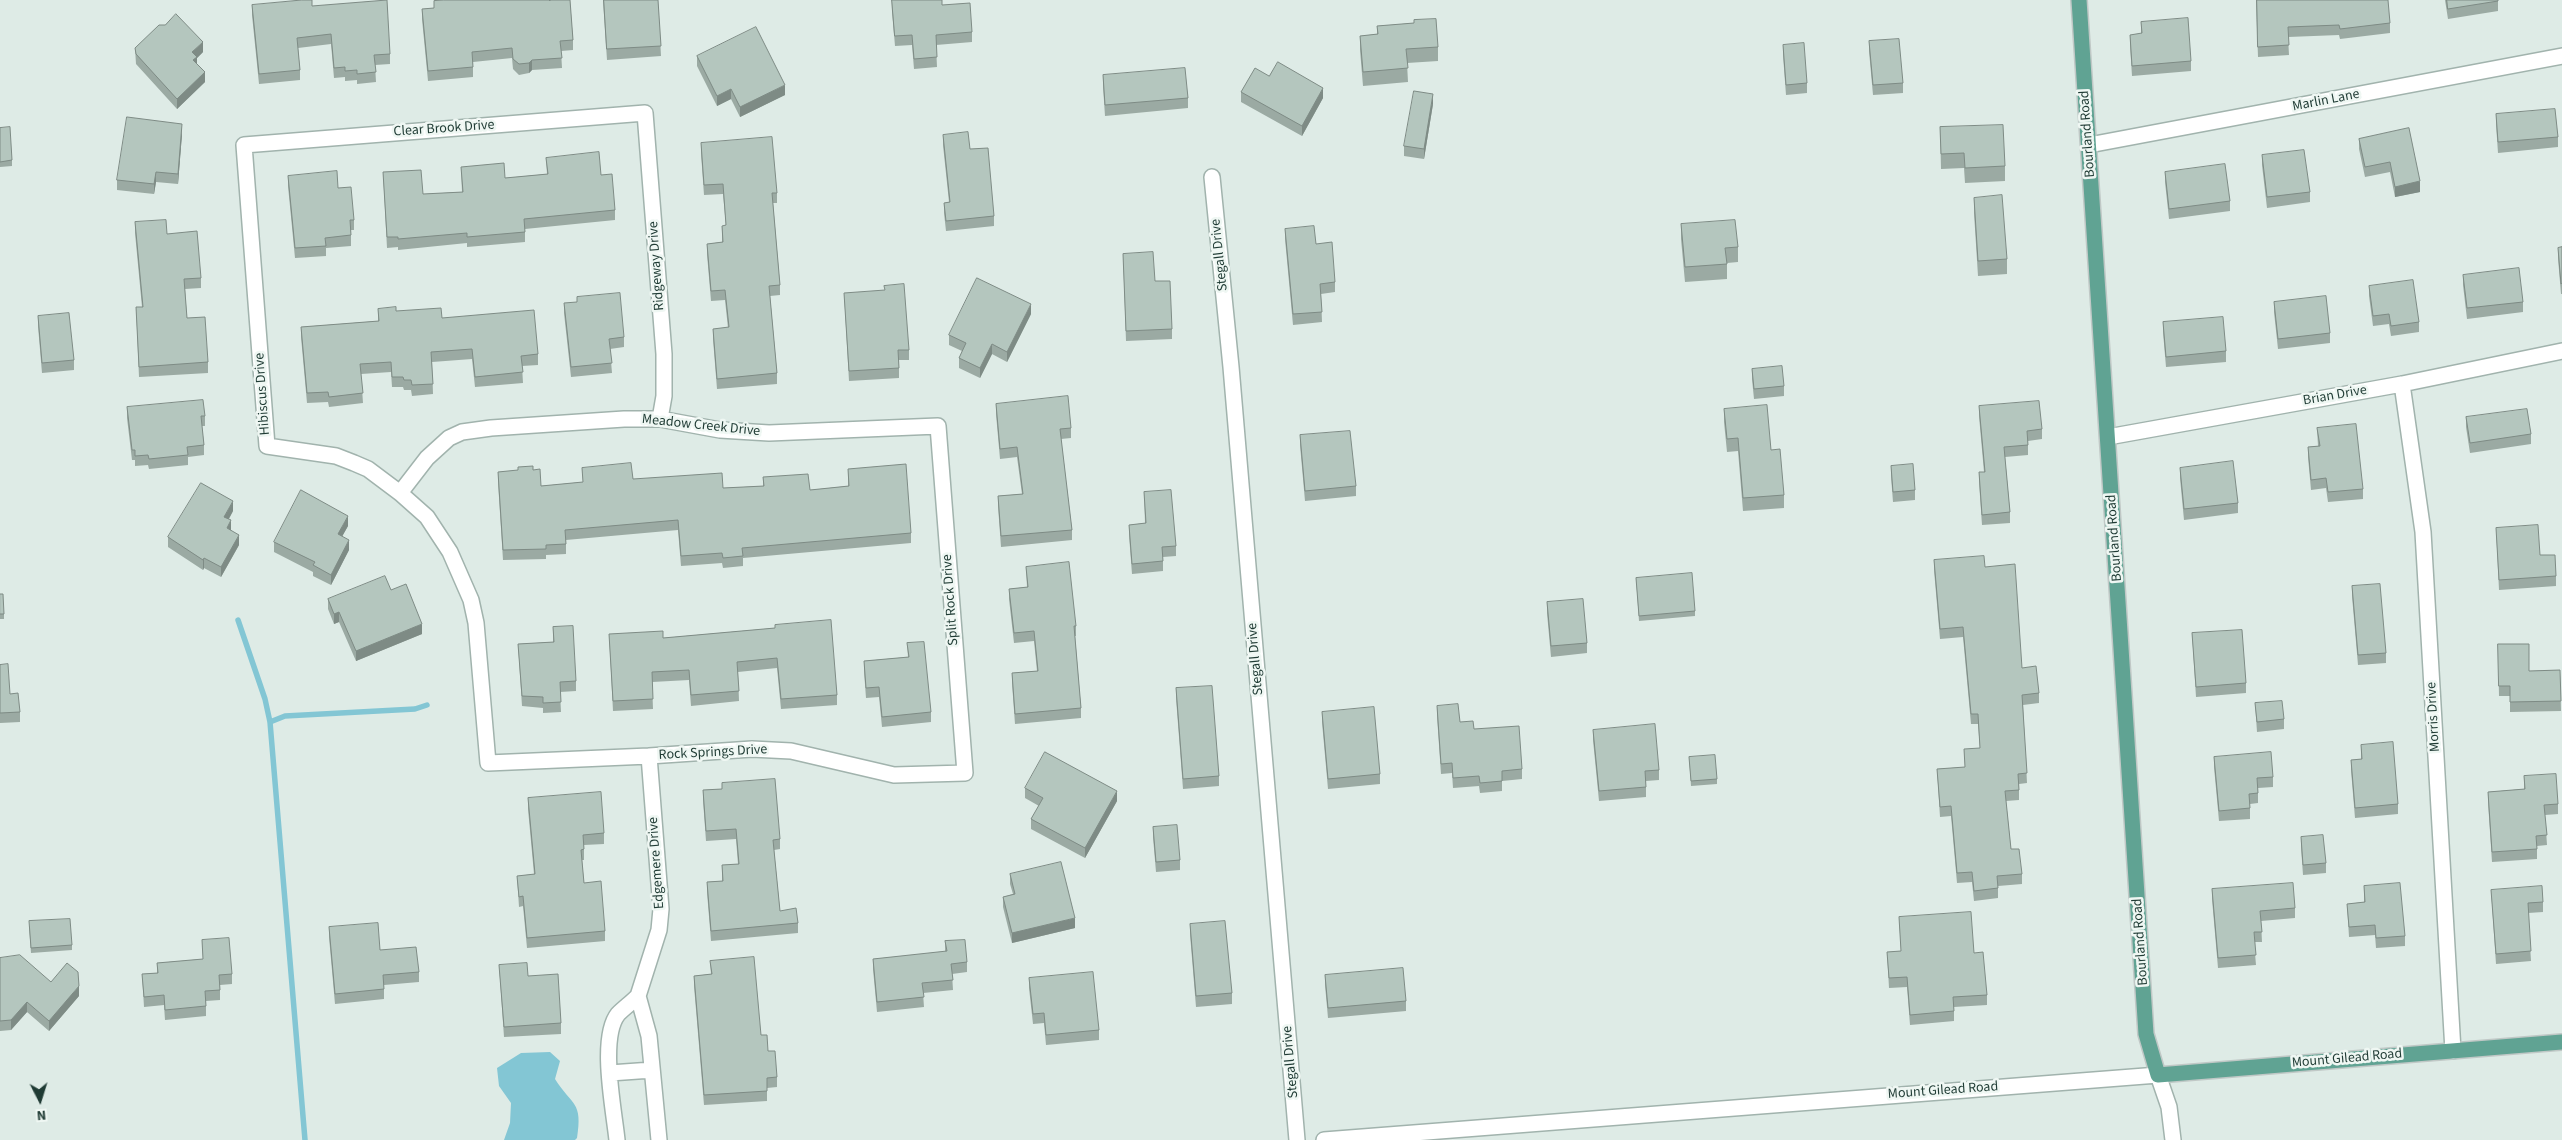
<!DOCTYPE html>
<html>
<head>
<meta charset="utf-8">
<style>
  body { margin:0 }
  #map { position:relative; width:2562px; height:1140px; overflow:hidden; background:#deebe6; font-family:"Source Sans 3",sans-serif }
  canvas { display:block }
  .north { position:absolute; left:15px; top:1075px; width:50px; height:50px; -webkit-text-stroke:4px #eff7f3; paint-order:stroke; rotate:175deg; font-size:14px; font-weight:700; line-height:20px; text-align:center; color:#1f3b34 }
  .north::after { content:''; display:block; margin:auto; width:18px; height:22px; background:#1f3b34; clip-path:polygon(50% 0,100% 100%,50% 72%,0 100%) }
</style>
</head>
<body>
<div id="map">
<canvas width="2562" height="1140"></canvas>
<div class="north">N</div>
</div>
<script>
const c = document.querySelector('canvas').getContext('2d');
c.lineJoin = 'round';
function paint(path, color) { c.fillStyle = color; c.fill(path, 'evenodd'); }
function trace(path, color, width, dash) { c.strokeStyle = color; c.lineWidth = width; c.lineCap = dash ? 'butt' : 'round'; c.setLineDash(dash || []); c.stroke(path); }
function label(font, color, halo, rows, align = 'center') {
  c.font = font + ' "Source Sans 3",sans-serif'; c.lineWidth = 5; c.setLineDash([]); c.textBaseline = 'middle'; c.strokeStyle = halo; c.fillStyle = color; for (const [text, x, y, turn = 0] of rows) {
    c.save(); c.translate(x, y); c.rotate((+turn || 0) * Math.PI / 180); c.textAlign = isNaN(turn) ? turn : align; if (halo) c.strokeText(text, 0, 0); c.fillText(text, 0, 0); c.restore();
  }
}
const water = new Path2D(`
  M550,1052L560,1061L555,1079C572,1106 583,1101 577,1138L575,1140H504L510,1123L511,1103L499,1086L497,1068L521,1053Z`);
const stream = new Path2D(`
  M238,620L265,699L270,722L305,1140
  M270,722L285,716L415,709L427,705`);
const minor = new Path2D(`
  M2089,145L2562,56
  M1212,177L1231,367L1297,1140
  M2402,384L2423,532L2453,1051
  M2108,437L2402,384L2562,351
  M400,493L427,458L449,438L462,432L491,428L624,419H660L720,430L769,433L938,426L965,773L894,775L791,751L752,749L649,756L488,763L476,623L471,600L450,552L427,517L400,493L368,469L354,463L336,456L267,446L244,145L645,113L664,354V396L660,419
  M649,756L661,909L659,930L638,996L649,1036L659,1140
  M610,1073L652,1070
  M617,1140C614,1110 599,1038 618,1014C624,1008 632,1002 638,996
  M1324,1140L2158,1075L2169,1107L2173,1140`);
const major = new Path2D(`
  M2079,0L2146,1034L2158,1075L2562,1042`);
const wall = new Path2D(`
  M570,0L573,40V50L561,51L562,68L532,70L529,73L519,75L513,69L512,58L473,62V77L428,81L422,19V9L434,8V1Z
  M603,0H658L661,56L607,60Z
  M892,0L942,5L972,32V42L936,45L937,67L914,69L912,45L895,46L892,10Z
  M2256,0L2390,23V33L2340,39L2339,35L2288,37L2289,55L2258,57Z
  M2445,0H2498V11L2448,19Z
  M252,5L312,6L390,54V64L375,65L376,82L357,84V80L345,81V77L334,78L331,44L298,48L300,70V80L259,84L252,15Z
  M2141,22L2191,61V71L2132,76L2130,45V35L2141,34Z
  M1414,23L1438,47V61L1407,63L1408,82L1363,86L1360,50V36L1377,34V26Z
  M1869,41L1903,83V93L1873,95L1869,51Z
  M1783,45L1807,83V93L1786,95L1783,55Z
  M135,48L203,52L197,58V64L205,82L177,109L136,64Z
  M697,56L785,95L740,117L731,99L717,106L697,66Z
  M1103,75L1188,98V108L1105,116L1103,86Z
  M1269,76L1323,98L1302,136L1241,102V92Z
  M1433,104L1424,159L1404,156V146Z
  M2496,114L2558,137V147L2498,153L2496,124Z
  M1940,127L2005,166V181L1965,183L1964,168L1941,169Z
  M0,128L12,160V166L0,167Z
  M2409,128L2420,192L2395,197L2390,172L2365,177L2359,149V139Z
  M182,134L178,184L156,182L154,194L117,190V180Z
  M943,135L970,149L994,216V226L946,231L944,213V203L949,202L943,145Z
  M701,143L777,193V203H773L780,285V295L770,296L777,373V384L717,389L713,339V329L728,328L725,300L711,301L707,254V244L722,242V226H726L723,194L704,195L701,153Z
  M2262,155L2310,192V202L2267,208L2262,165Z
  M546,158L601,175L615,210V220L525,229V242L467,247V243L398,250V247L387,248L383,172L423,194L462,192L461,167L505,178L547,174Z
  M2165,172L2230,201V211L2169,219L2165,182Z
  M288,176L338,188L354,220V230H351V246L326,248V256L295,258L288,186Z
  M1974,198L2007,259V274L1978,276L1974,213Z
  M135,222L167,234L201,278V288L185,289L187,318L208,362V373L139,377L136,307H142L135,233Z
  M1681,224L1738,247V262L1727,263V279L1685,282L1681,239Z
  M1285,229L1316,244L1335,282V292L1321,294L1322,322L1293,325L1285,239Z
  M2562,247V294H2561L2558,258V248Z
  M1123,254L1155,281L1172,329V339L1126,341Z
  M2463,275L2523,302V312L2467,319L2463,285Z
  M2369,286L2419,322V332L2391,336L2389,324L2373,326L2369,296Z
  M844,293L909,350V360H899V378L849,381Z
  M2274,302L2330,333V343L2278,349L2274,312Z
  M564,303L624,337V347L610,349L612,373L571,377L564,313Z
  M378,309L396,311L442,318L538,354V365L522,366L523,383L475,387L472,359L432,362L433,394L412,396L411,390H404L403,387H392L391,372L361,374L363,403L329,407L328,402L307,403L301,337V327L378,321Z
  M1031,314L1007,362L992,354L980,378L959,368V358L962,351L949,345V335Z
  M38,316L74,360V370L42,373L38,326Z
  M2163,322L2226,351V362L2166,367L2163,332Z
  M1752,369L1784,386V396L1754,399L1752,379Z
  M996,404L1071,428V438L1061,439L1072,530V540L1001,547L998,506V496L1022,494L1017,457L1000,459L996,414Z
  M1979,406L2042,429V439L2028,441V455L2005,457L2010,512V523L1982,525L1979,482V472H1984L1979,416Z
  M127,407L205,416V426H202L204,445V455L188,457V465L149,469L148,465L135,466V460H132L127,418Z
  M1724,409L1771,450L1784,495V508L1743,511L1738,451L1727,452L1724,422Z
  M2466,417L2531,434V444L2470,453L2466,427Z
  M2317,428L2363,489V499L2328,502L2326,488L2311,490L2308,457V447L2318,446Z
  M1300,435L1356,486V496L1305,501L1300,445Z
  M1891,466L1915,490V500L1893,502L1891,476Z
  M582,468L633,479L723,488L763,486V477L810,490L848,486V469L911,533V543L743,558V566L723,568L722,563L681,566L678,530L566,540V554L546,555V559L503,560L498,482V472L533,470L541,486L583,482Z
  M2180,468L2238,503V513L2184,520L2180,478Z
  M1144,492L1176,546V556L1163,557V571L1132,574L1129,535V525L1145,523Z
  M233,511L229,519L231,530L239,545L221,577L204,568L203,570L168,547V537Z
  M348,526L342,536L349,550L331,585L313,576V572L274,552V542Z
  M2496,528L2556,576V586L2499,590Z
  M1934,560L1985,567L2022,668L2039,693V703L2023,705L2027,783L2019,784V800L2006,801L2011,849L2022,874V884L1998,886V898L1974,901L1972,882L1957,883L1951,816L1940,817L1937,769L1965,767L1964,749H1980L1978,724H1971L1963,637L1940,639L1934,570Z
  M1026,567L1076,626V636H1075L1081,708V718L1015,724L1012,683V673L1037,671L1034,641L1014,643L1009,599V589L1027,587Z
  M1636,578L1695,611V616L1639,621Z
  M2352,586L2386,653V663L2358,665L2352,596Z
  M391,590L422,634L356,661L339,622L334,624L328,609V599Z
  M0,594L4,614V619H0Z
  M1547,602L1587,643V653L1551,657L1547,613Z
  M553,627L576,681V691L560,692L561,712L543,713V708L522,706L518,644L553,642Z
  M775,628L837,695V705L781,709L777,668L738,672L739,701L691,706L689,680L652,682L653,709L613,711L609,634L663,638Z
  M2192,633L2246,683V693L2196,697Z
  M907,643L931,712V722L882,727L879,697L866,698L864,671V661L908,657Z
  M2498,644L2529,671L2560,670L2561,711L2510,712V696H2499Z
  M0,665L10,694L20,712V722L0,723Z
  M1176,688L1219,776V786L1183,789L1176,698Z
  M2255,703L2284,719V729L2257,732Z
  M1437,706L1460,722L1522,769V779L1502,781V791L1480,793L1479,786L1453,788L1452,773L1441,774L1437,716Z
  M1322,712L1380,774V784L1328,789L1322,722Z
  M1593,730L1659,770V780L1646,781V797L1599,801L1593,740Z
  M2361,745L2398,804V814L2355,818L2351,770V760L2361,759Z
  M1689,757L1717,779V784L1691,786Z
  M2214,757L2273,777V787L2258,788V803L2250,804V819L2219,821L2214,767Z
  M2524,776L2558,804V814L2545,815L2547,845L2537,846V859L2492,862L2488,802V792L2524,789Z
  M722,783L780,839V849L774,850L780,911L798,923V933L711,941L707,892V882L722,881V865L738,864L736,839L706,841L703,800V790L722,789Z
  M1025,788L1117,801L1085,858L1031,829V819L1039,806L1025,798Z
  M528,798L604,833V844L584,845V860H582L584,883L605,931V941L527,948L523,906L519,907L517,876L534,874L528,809Z
  M1153,827L1180,860V870L1156,872L1153,837Z
  M2301,837L2326,863V873L2303,875L2301,847Z
  M1010,874L1075,928L1012,943L1003,907V897L1013,894L1010,884Z
  M2364,886L2405,936V946L2376,948L2375,935L2349,937L2347,904L2364,902Z
  M2212,889L2295,908V918L2261,921L2262,942H2254L2256,965L2218,968L2212,899Z
  M2491,890L2543,902V912L2528,913L2531,961L2496,964Z
  M1899,917L1987,995V1005L1954,1007V1021L1910,1025L1907,987L1889,988L1887,952L1901,951Z
  M1190,924L1232,993V1004L1196,1007L1190,934Z
  M29,926L72,945V950L31,953Z
  M329,927L380,950L419,972V982L384,985V999L335,1004L329,937Z
  M202,940L232,974V984L220,985V1000L206,1001V1016L165,1020L164,1005L144,1007L142,974L157,973V963L203,959Z
  M945,941L967,962V972L952,974L953,990L923,993L924,1007L877,1012L873,969V959L945,952Z
  M0,958L51,982L79,996L49,1031L27,1012L11,1030L0,1031Z
  M710,961L761,1035L768,1051L777,1077V1087L767,1088V1101L704,1105L694,986V976L711,974Z
  M499,965L528,976L561,1023V1034L504,1037Z
  M1325,975L1406,1001V1011L1328,1018L1325,985Z
  M1029,978L1099,1030V1040L1046,1045L1044,1023L1033,1024L1029,988Z`);
const shadedWall = new Path2D(`
  M203,42V52L197,58V67L193,70L192,52Z
  M532,60V70L529,73V63Z
  M205,72V82L177,109V99Z
  M785,85V95L740,117V107Z
  M1323,88V98L1302,136V126Z
  M731,89V99L717,106V96Z
  M1433,94V104L1424,159V149Z
  M182,124V134L178,184V174Z
  M156,172V182L154,194V184Z
  M2420,181V192L2395,197V187Z
  M1031,304V314L1007,362V352Z
  M992,344V354L980,378V368Z
  M233,501V511L224,527V517Z
  M348,516V526L338,544V534Z
  M231,520V531L227,528Z
  M239,535V545L221,577V567Z
  M349,540V550L331,585V575Z
  M204,558V568L203,570V560Z
  M339,612V622L334,624V614Z
  M422,624V634L356,661V651Z
  M1117,791V801L1085,858V848Z
  M1075,918V928L1012,943V933Z
  M79,986V996L49,1031V1021Z
  M27,1002V1012L11,1030V1020Z`);
const building = new Path2D(`
  M302,0H312V6L387,0L390,54L374,55L376,72L357,74V70L345,71V67L334,68L331,34L297,38L300,70L259,74L252,5Z
  M444,0H549L550,1V0H570L573,40L560,41L562,58L532,60L529,63L519,64L513,59L512,48L472,52L473,67L428,71L422,9L434,8V1Z
  M604,0H658L661,46L607,49Z
  M892,0H942V5L970,3L972,32L936,35L937,57L914,59L912,35L895,36Z
  M2257,0H2388L2390,23L2340,29L2339,25L2288,27L2289,45L2258,47Z
  M2447,0H2498V1L2448,9Z
  M176,14L203,42L192,52L197,57L193,60L205,72L177,99L136,54L135,48L159,25H165Z
  M2188,18L2191,61L2132,66L2130,35L2142,33L2141,22Z
  M1436,19L1438,47L1406,49L1408,68L1363,72L1360,36L1378,34L1377,26L1414,23V20Z
  M756,27L785,85L740,107L731,89L717,96L697,56Z
  M1899,39L1903,83L1873,85L1869,41Z
  M1804,43L1807,83L1786,85L1783,45Z
  M1278,62L1323,88L1302,126L1241,92L1255,68L1269,76Z
  M1185,68L1188,98L1105,105L1103,75Z
  M1414,91L1433,94L1424,149L1404,146Z
  M2555,109L2558,137L2498,142L2496,114Z
  M127,117L182,124L178,174L156,172L154,184L117,180Z
  M2003,125L2005,166L1965,168L1964,153L1941,154L1940,127Z
  M10,127L12,160L0,162V128Z
  M2409,128L2420,181L2395,187L2390,162L2365,167L2359,139Z
  M968,132L970,149L988,148L994,216L946,221L944,203L950,202L943,135Z
  M772,137L777,193H772L780,285L769,286L777,373L717,379L713,329L729,327L725,290L711,291L707,244L723,242L722,226L726,225L723,184L704,185L701,143Z
  M2304,150L2310,192L2267,197L2262,155Z
  M599,152L601,175L612,174L615,210L524,219L525,232L467,237V233L398,239V237H387L383,172L421,170L423,194L463,192L461,167L504,163L505,178L548,174L546,158Z
  M2225,164L2230,201L2169,209L2165,172Z
  M337,171L338,188L351,187L354,220H350L351,235L325,238L326,246L295,248L288,176Z
  M2002,195L2007,259L1978,261L1974,198Z
  M166,220L167,234L197,231L201,278L184,279L187,318L205,317L208,362L139,367L136,307H143L135,222Z
  M1735,220L1738,247L1725,248L1727,264L1685,267L1681,224Z
  M1314,226L1316,244L1332,242L1335,282L1320,284L1322,312L1293,314L1285,229Z
  M2562,247V283L2561,284L2558,248Z
  M1153,252L1155,281H1170L1172,329L1126,331L1123,254Z
  M2519,268L2523,302L2467,308L2463,275Z
  M977,278L1031,304L1007,352L992,344L980,368L959,358L966,343L949,335Z
  M2413,280L2419,322L2391,326L2389,314L2373,316L2369,286Z
  M904,284L909,350H898L899,368L849,371L844,293L885,290L884,286Z
  M620,293L624,337L609,339L612,363L571,367L564,303L577,302V297Z
  M2326,296L2330,333L2278,339L2274,302Z
  M396,307V311L441,308L442,318L534,310L538,354L521,356L523,372L475,377L472,349L431,352L433,384L412,385L411,380H404L403,377H392L391,362L360,364L363,393L329,397L328,392L307,393L301,327L379,321L378,309Z
  M69,313L74,360L42,363L38,316Z
  M2223,317L2226,351L2166,357L2163,322Z
  M1782,366L1784,386L1754,389L1752,369Z
  M1068,396L1071,428L1060,429L1072,530L1001,536L998,496L1023,494L1017,447L1000,449L996,404Z
  M203,400L205,416H201L204,445L187,447L188,455L149,459L148,455L135,456V450H132L127,407Z
  M2039,401L2042,429L2027,431L2028,445L2004,447L2010,512L1982,515L1979,472H1985L1979,406Z
  M1767,405L1771,450L1780,449L1784,495L1743,498L1738,438L1727,439L1724,409Z
  M2527,409L2531,434L2470,443L2466,417Z
  M2356,424L2363,489L2328,492L2326,478L2311,480L2308,447L2320,446L2317,428Z
  M1350,431L1356,486L1305,491L1300,435Z
  M2233,461L2238,503L2184,509L2180,468Z
  M631,463L633,479L722,473L723,488L764,486L763,477L808,474L810,490L849,486L848,469L906,464L911,533L742,548L743,556L723,558L722,553L681,556L678,520L565,530L566,544L546,545V549L503,550L498,472L518,470V467L533,466V470L540,469L541,486L583,482L582,468Z
  M1913,464L1915,490L1893,492L1891,466Z
  M201,483L233,501L224,517L231,520L227,528L239,535L221,567L204,558L203,560L168,537Z
  M301,490L348,516L338,534L349,540L331,575L313,565L315,562L274,542Z
  M1171,490L1176,546L1162,547L1163,561L1132,564L1129,525L1146,523L1144,492Z
  M2538,525L2540,555H2555L2556,576L2499,580L2496,528Z
  M1984,556L1985,567L2015,564L2022,668L2036,666L2039,693L2022,695L2027,773L2018,774L2019,790L2005,791L2011,849H2019L2022,874L1997,876L1998,888L1974,891L1972,872L1957,873L1951,806L1940,807L1937,769L1965,767L1964,749L1980,748L1978,714H1971L1963,627L1940,629L1934,560Z
  M1069,562L1076,626H1074L1081,708L1015,714L1012,673L1038,671L1034,631L1014,633L1009,589L1028,587L1026,567Z
  M1692,573L1695,611L1639,616L1636,578Z
  M385,576L391,590L406,584L422,624L356,651L339,612L334,614L328,599Z
  M2380,584L2386,653L2358,655L2352,586Z
  M0,594H3L4,614H0Z
  M1583,599L1587,643L1551,646L1547,602Z
  M831,620L837,695L781,699L777,658L737,662L739,691L691,695L689,670L652,672L653,699L613,701L609,634L663,631V638L775,628V625Z
  M573,626L576,681L560,682L561,702L543,703V697L522,696L518,644L554,642L553,627Z
  M2242,630L2246,683L2196,687L2192,633Z
  M924,642L931,712L882,717L879,687L866,688L864,661L909,657L907,643Z
  M2498,644H2529V671L2560,670L2561,701L2510,702V686H2499Z
  M8,664L10,694L18,693L20,712L0,713V665Z
  M1212,686L1219,776L1183,779L1176,688Z
  M2282,701L2284,719L2257,722L2255,703Z
  M1458,704L1460,722L1473,721L1474,729L1519,726L1522,769L1502,771V781L1480,783L1479,776L1453,778L1452,763L1441,764L1437,706Z
  M1374,707L1380,774L1328,779L1322,712Z
  M1655,724L1659,770L1645,771L1646,787L1599,791L1593,730Z
  M2393,742L2398,804L2355,808L2351,760L2362,759L2361,745Z
  M1045,752L1117,791L1085,848L1031,819L1043,798L1025,788Z
  M2271,752L2273,777L2257,778L2258,793L2249,794L2250,808L2219,811L2214,757Z
  M1715,755L1717,779L1691,781L1689,757Z
  M2556,774L2558,804L2544,805L2547,835L2536,836L2537,849L2492,852L2488,792L2525,789L2524,776Z
  M775,779L780,839L773,840L780,911L796,908L798,923L711,931L707,882L723,881L722,865L739,864L736,829L706,831L703,790L722,789V783Z
  M601,792L604,833L583,835L584,849L581,850L584,883L601,881L605,931L527,938L523,896L519,897L517,876L535,874L528,798Z
  M1177,825L1180,860L1156,862L1153,827Z
  M2323,835L2326,863L2303,865L2301,837Z
  M1061,862L1075,918L1012,933L1003,897L1015,894L1010,874Z
  M2293,883L2295,908L2260,911L2262,932H2254L2256,955L2218,958L2212,889Z
  M2400,883L2405,936L2376,938L2375,925L2349,927L2347,904L2365,902L2364,886Z
  M2542,886L2543,902L2528,903L2531,951L2496,954L2491,890Z
  M1971,912L1974,953L1983,952L1987,995L1953,997L1954,1011L1910,1015L1907,977L1889,978L1887,952L1901,951L1899,917Z
  M70,919L72,945L31,948L29,921Z
  M1225,921L1232,993L1196,996L1190,924Z
  M378,923L380,950L416,947L419,972L383,975L384,989L335,994L329,927Z
  M229,938L232,974L219,975L220,990L205,991L206,1006L165,1010L164,995L144,997L142,974L158,973L157,963L203,959L202,940Z
  M965,940L967,962L951,964L953,980L922,983L924,997L877,1002L873,959L947,951L945,941Z
  M20,955L51,982L67,963L78,972L79,986L49,1021L27,1002L11,1020L0,1021V958Z
  M754,957L761,1035H767L768,1051H775L777,1077L767,1078V1091L704,1095L694,976L712,974L710,961Z
  M527,963L528,976L558,974L561,1023L504,1027L499,965Z
  M1403,968L1406,1001L1328,1008L1325,975Z
  M1093,972L1099,1030L1046,1035L1044,1013L1033,1014L1029,978Z`);
const streetNames = [
  ["Marlin Lane",2326,101,-11],
  ["Clear Brook Drive",444,129,-4],
  ["Bourland Road",2088,134,-94],
  ["Stegall Drive",1220,255,-96],
  ["Ridgeway Drive",657,266,-94],
  ["Hibiscus Drive",263,394,-94],
  ["Brian Drive",2335,396,-10],
  ["Meadow Creek Drive",701,426,6],
  ["Bourland Road",2115,538,-94],
  ["Split Rock Drive",951,600,-94],
  ["Stegall Drive",1256,659,-95],
  ["Morris Drive",2434,717,-93],
  ["Rock Springs Drive",713,753,-3],
  ["Edgemere Drive",657,863,-94],
  ["Bourland Road",2141,942,-94],
  ["Mount Gilead Road",2347,1059,-5],
  ["Stegall Drive",1291,1062,-95],
  ["Mount Gilead Road",1943,1091,-4]
];
paint(water, '#83c6d4');
trace(stream, '#83c6d4', 5.5);
trace(minor, '#a1b3ad', 18);
trace(major, '#c0c8c6', 18);
trace(minor, '#fff', 15);
trace(major, '#60a393', 15);
paint(wall, '#9baaa3');
paint(shadedWall, '#7e8b85');
paint(building, '#b4c6be');
trace(building, '#7e8b85', 1);
label('14px', '#1f3b34', '#eff7f3', streetNames);
</script>
</body>
</html>
